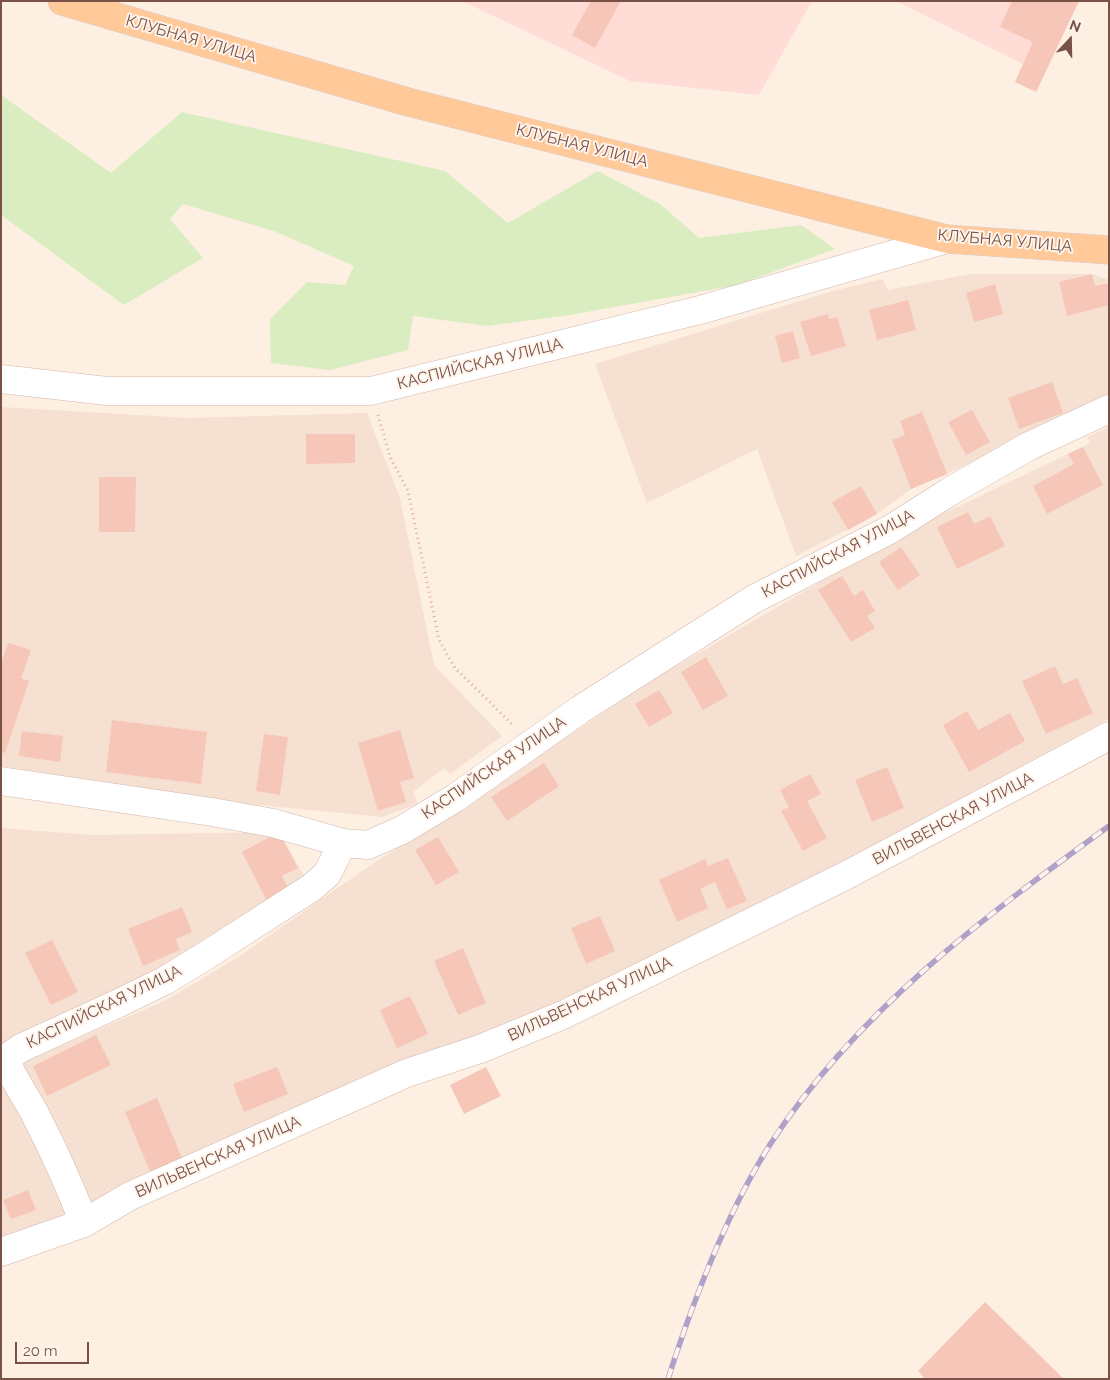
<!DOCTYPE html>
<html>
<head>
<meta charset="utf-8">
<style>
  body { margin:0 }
  #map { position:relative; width:1110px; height:1380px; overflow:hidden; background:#feefe3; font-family:Raleway,sans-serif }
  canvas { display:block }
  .frame { position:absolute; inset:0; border:2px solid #785147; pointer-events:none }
  .north { position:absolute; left:1045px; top:15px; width:50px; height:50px; -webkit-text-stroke:4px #fff4eb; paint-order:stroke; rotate:21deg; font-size:14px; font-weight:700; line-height:20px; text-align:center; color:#785147 }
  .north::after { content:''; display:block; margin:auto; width:18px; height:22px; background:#785147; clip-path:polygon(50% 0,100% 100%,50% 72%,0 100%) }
  .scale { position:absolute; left:15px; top:1342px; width:74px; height:22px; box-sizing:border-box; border:2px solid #785147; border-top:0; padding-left:6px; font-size:15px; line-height:18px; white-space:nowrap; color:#785147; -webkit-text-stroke:4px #fff4eb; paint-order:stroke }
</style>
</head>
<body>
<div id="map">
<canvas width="1110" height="1380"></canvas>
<div class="frame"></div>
<div class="north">N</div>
<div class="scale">20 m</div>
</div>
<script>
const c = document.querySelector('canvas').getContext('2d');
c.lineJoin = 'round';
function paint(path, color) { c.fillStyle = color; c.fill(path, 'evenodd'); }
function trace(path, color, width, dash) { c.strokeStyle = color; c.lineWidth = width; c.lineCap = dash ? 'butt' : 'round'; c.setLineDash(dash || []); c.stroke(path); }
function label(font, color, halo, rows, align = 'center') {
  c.font = font + ' Raleway,sans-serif'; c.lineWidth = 4; c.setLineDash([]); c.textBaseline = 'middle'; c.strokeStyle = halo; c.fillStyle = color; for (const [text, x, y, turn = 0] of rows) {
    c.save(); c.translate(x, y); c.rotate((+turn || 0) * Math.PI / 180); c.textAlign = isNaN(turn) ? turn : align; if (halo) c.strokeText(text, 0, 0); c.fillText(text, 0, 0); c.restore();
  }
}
const residential = new Path2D(`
  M970,274H1092L1109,280V397L947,474L911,489L877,514L796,556L757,449L647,503L595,364L829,292L882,279L888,290Z
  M1,407L189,418L367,413L400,498L434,665L502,736L450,774L444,768L413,792L418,804L382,817L228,802L1,766Z
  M1109,427V719L702,937L90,1209L20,1064L166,1000L237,958L365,869L659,676L913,528L1068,454L1090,443L1087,437Z
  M1,828L93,835L279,832L309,884L139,985L1,1052Z
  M1,1069L74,1217L1,1243Z`);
const commercial = new Path2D(`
  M462,1H812L759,95L630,81Z
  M896,1H1079L1036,92L1015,82L1023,64Z`);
const green = new Path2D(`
  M1,95L111,173L182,112L445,171L508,223L598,171L660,204L699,238L801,225L835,249L737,285L570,315L487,326L413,316L408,350L330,370L271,363L270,319L307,282L345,285L354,266L274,231L183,204L170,219L203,258L124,305L1,215Z`);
const building = new Path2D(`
  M591,1H621L595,48L572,35Z
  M1012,1H1079L1036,92L1015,82L1033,42L1000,27Z
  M1092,274L1095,286L1109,283V305L1067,316L1059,282Z
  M995,284L1003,314L974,322L966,293Z
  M908,300L916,330L877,340L869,310Z
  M828,314L829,319L837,317L846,346L811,356L800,322Z
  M793,331L800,358L782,363L775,336Z
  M1052,382L1063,413L1019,429L1008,398Z
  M972,410L990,442L966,455L948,422Z
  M922,412L947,474L911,489L892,440L905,435L900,421Z
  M306,434H355V463L306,464Z
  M1083,447L1103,485L1047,514L1033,486L1074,464L1068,454Z
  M99,477H136L135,532H99Z
  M861,486L877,514L848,530L832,502Z
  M968,512L974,524L990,516L1005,546L957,569L937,527Z
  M901,547L920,575L898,590L879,562Z
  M842,576L854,596L863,590L875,611L867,616L875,628L851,642L818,590Z
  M8,643L31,650L21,678L29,681L5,753L1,752V663Z
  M706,657L728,696L703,710L681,672Z
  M1055,666L1063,684L1077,678L1093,713L1046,734L1022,681Z
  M659,690L673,713L649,727L635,704Z
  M967,711L978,730L1010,713L1025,741L969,772L943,725Z
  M112,720L207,732L201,784L106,772Z
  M400,730L414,778L400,782L406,802L378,811L358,743Z
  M22,731L63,736L60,762L19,756Z
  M264,734L288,737L280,795L256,791Z
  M544,763L559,786L507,821L491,797Z
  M887,767L904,808L872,822L855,780Z
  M810,774L821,794L807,801L827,838L803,851L781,811L789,807L780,790Z
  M279,832L298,868L282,876L289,889L267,901L242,852Z
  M438,837L459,872L436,885L415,850Z
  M728,858L747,901L727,909L715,882L700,889L708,908L677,922L659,880L705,859L708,866Z
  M182,907L192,932L176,939L180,950L143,966L128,929Z
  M600,916L615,951L586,964L571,928Z
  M52,940L78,992L51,1005L25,953Z
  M463,948L486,1003L458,1015L434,961Z
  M410,996L428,1034L397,1048L380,1010Z
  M96,1035L111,1065L47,1096L33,1066Z
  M277,1067L288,1094L244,1112L233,1084Z
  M486,1067L501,1096L464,1114L450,1085Z
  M157,1098L184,1163L152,1176L125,1112Z
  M28,1190L36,1210L11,1219L3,1200Z
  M985,1302L1064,1379H925L918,1371Z`);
const path = new Path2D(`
  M378,415L390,457L408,491L439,640L455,668L514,726`);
const minor = new Path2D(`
  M1,781L212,812L273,823L343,843L368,845L402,830L455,798L581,709L754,599L891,529L949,492L1029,446L1109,409
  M84,1223C70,1186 53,1149 35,1114C25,1095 13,1079 5,1059L21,1048L117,1004L166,980L213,951L311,888L327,874L343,843
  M1,1252L84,1223L130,1196L407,1073L480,1049L563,1015L845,876L1109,736`);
const tertiary = new Path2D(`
  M1,379L107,391H371L700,310L947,239`);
const primary = new Path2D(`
  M62,1L408,102L947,239L1109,250`);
const rail = new Path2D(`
  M668,1379C693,1301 727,1212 771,1143C857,1011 984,917 1109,826`);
const streetNames = [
  ["КЛУБНАЯ УЛИЦА",191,39,16],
  ["КЛУБНАЯ УЛИЦА",582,146,14],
  ["КЛУБНАЯ УЛИЦА",1005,241,5],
  ["КАСПИЙСКАЯ УЛИЦА",480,364,-14],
  ["КАСПИЙСКАЯ УЛИЦА",838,554,-28],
  ["КАСПИЙСКАЯ УЛИЦА",494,768,-34],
  ["ВИЛЬВЕНСКАЯ УЛИЦА",953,819,-28],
  ["ВИЛЬВЕНСКАЯ УЛИЦА",590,999,-25],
  ["КАСПИЙСКАЯ УЛИЦА",104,1007,-26],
  ["ВИЛЬВЕНСКАЯ УЛИЦА",218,1157,-24]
];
paint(residential, '#f6e0d1');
paint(commercial, '#ffdcd6');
paint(green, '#d9edc0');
paint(building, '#f6c7b8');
trace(minor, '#d2b7ab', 29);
trace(tertiary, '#d2b7ab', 29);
trace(primary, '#d9cecb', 29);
trace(path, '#dbaa9b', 3, [1, 4]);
trace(minor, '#fff', 28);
trace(tertiary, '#fff', 28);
trace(primary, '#ffc999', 28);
trace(rail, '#b0a1c9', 5.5);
trace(rail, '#fff4eb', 4, [11]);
label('16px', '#785147', '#fff4eb', streetNames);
</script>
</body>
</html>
